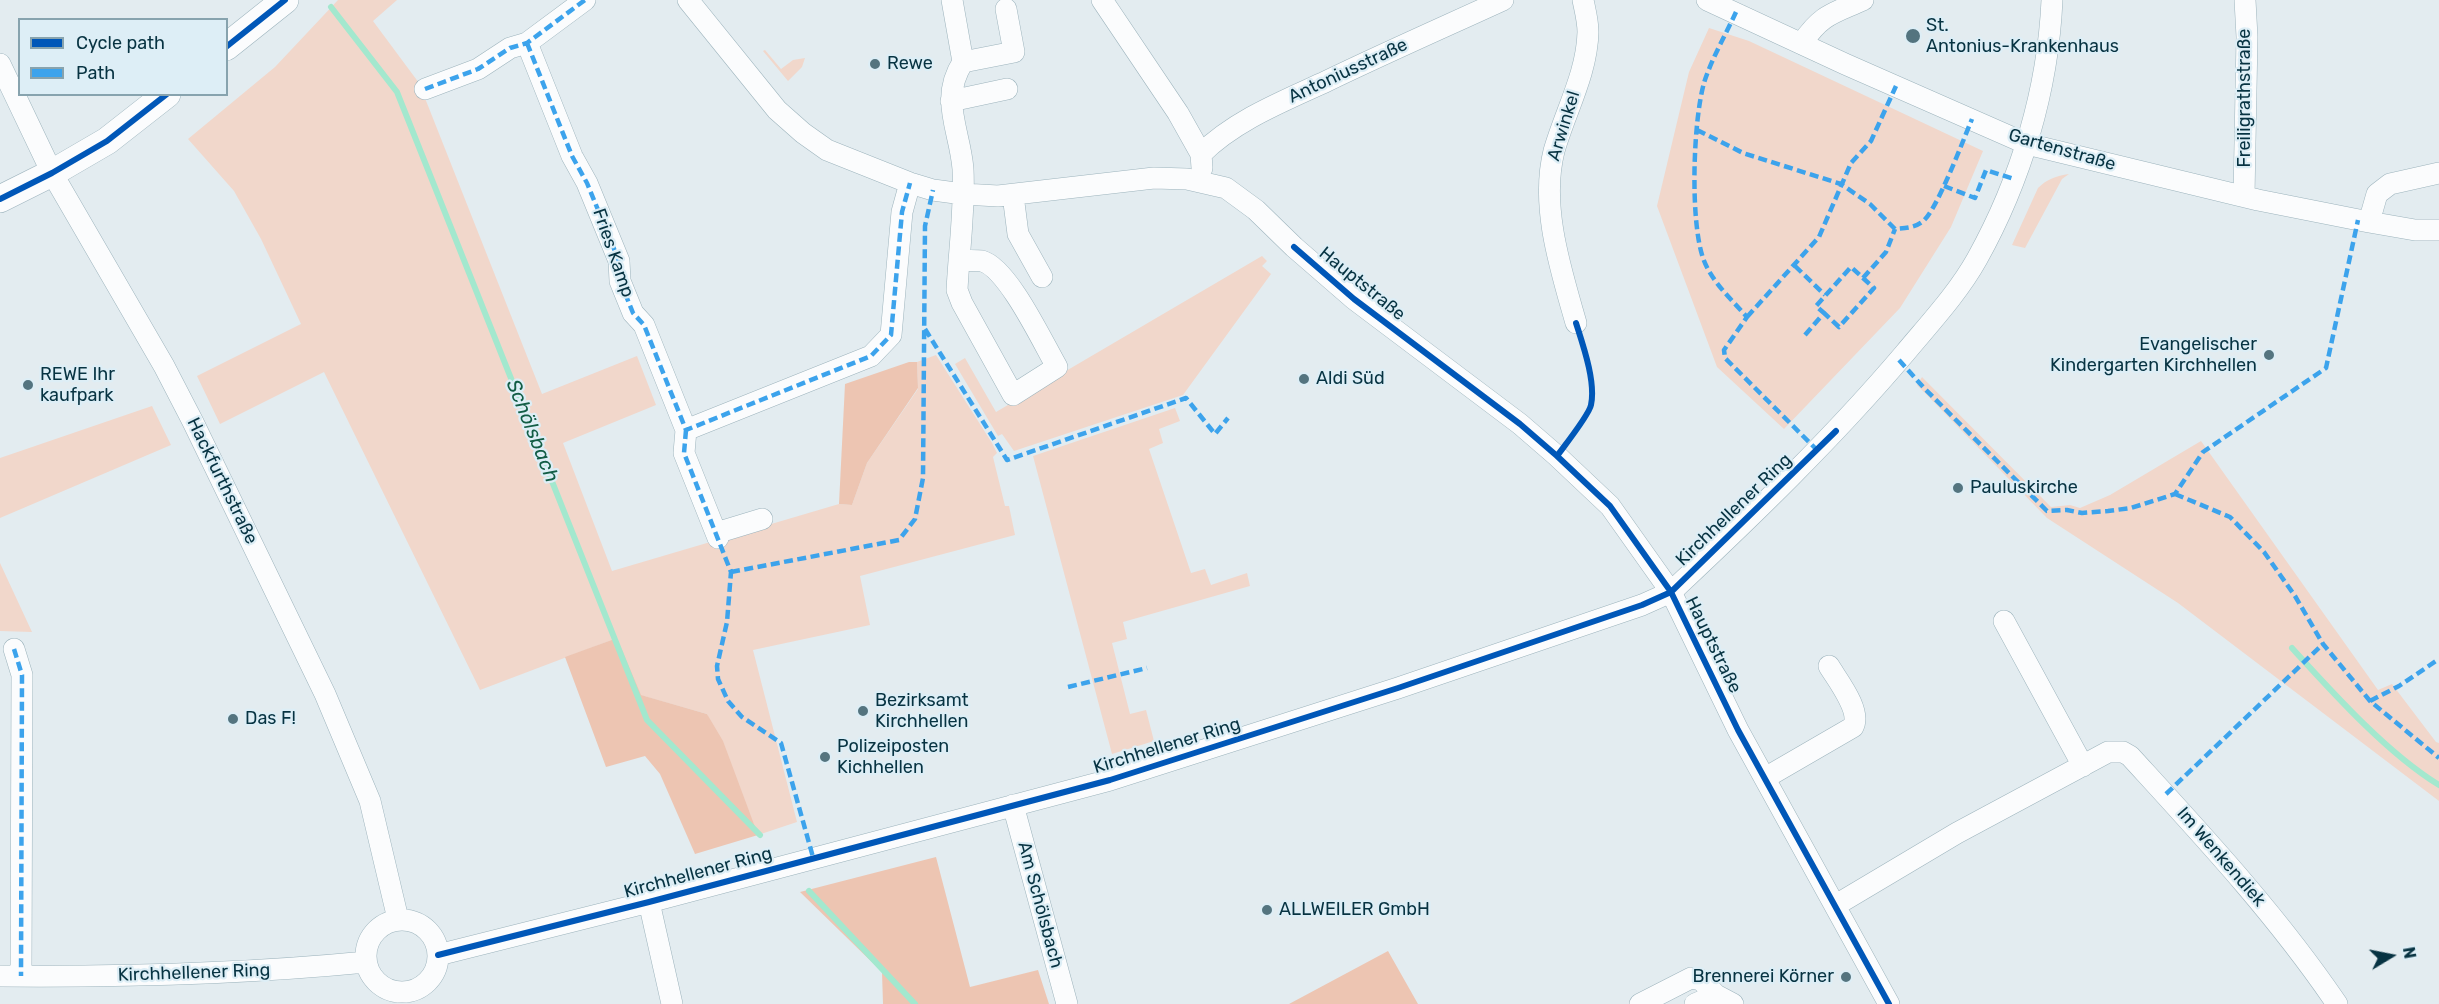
<!DOCTYPE html>
<html>
<head>
<meta charset="utf-8">
<style>
  body { margin:0 }
  #map { position:relative; width:2439px; height:1004px; overflow:hidden; background:#e3ecf0; font-family:Rubik,sans-serif }
  canvas { display:block }
  .legend { position:absolute; left:18px; top:18px; width:210px; height:78px; box-sizing:border-box; background:#ddeef6; border:2px solid #87a3ae; margin:0; padding:8px 10px; list-style:none; font-size:18px; color:#073342 }
  .legend li { display:flex; align-items:center; gap:12px; height:30px }
  .legend b { width:30px; border:2px solid #87a3ae }
  .north { position:absolute; left:2361px; top:926px; width:60px; height:60px; -webkit-text-stroke:4px #ddeef6; paint-order:stroke; rotate:80deg; font-size:16px; font-weight:700; line-height:24px; text-align:center; color:#073342 }
  .north::after { content:''; display:block; margin:auto; width:21px; height:27px; background:#073342; clip-path:polygon(50% 0,100% 100%,50% 72%,0 100%) }
</style>
</head>
<body>
<div id="map">
<canvas width="2439" height="1004"></canvas>
<ul class="legend">
<li><b style="height:8px;background:#0057b8"></b>Cycle path</li>
<li><b style="height:8px;background:#3ca3ec"></b>Path</li>
</ul>
<div class="north">N</div>
</div>
<script>
const c = document.querySelector('canvas').getContext('2d');
c.lineJoin = 'round';
function paint(path, color) { c.fillStyle = color; c.fill(path, 'evenodd'); }
function trace(path, color, width, dash) { c.strokeStyle = color; c.lineWidth = width; c.lineCap = dash ? 'butt' : 'round'; c.setLineDash(dash || []); c.stroke(path); }
function label(font, color, halo, rows, align = 'center') {
  c.font = font + ' Rubik,sans-serif'; c.lineWidth = 4.5; c.setLineDash([]); c.textBaseline = 'middle'; c.strokeStyle = halo; c.fillStyle = color; for (const [text, x, y, turn = 0] of rows) {
    c.save(); c.translate(x, y); c.rotate((+turn || 0) * Math.PI / 180); c.textAlign = isNaN(turn) ? turn : align; if (halo) c.strokeText(text, 0, 0); c.fillText(text, 0, 0); c.restore();
  }
}
const green = new Path2D(`
  M338,0H397L373,21L419,83L542,394L637,356L656,405L563,443L612,571L839,504L852,505L867,463L918,389L917,362L936,355L992,443L997,453L993,457L1005,506H1009L1015,535L860,576L870,625L753,650L797,822L758,835L707,714L640,695L617,638L480,690L324,372L220,424L197,376L301,324L261,239L234,191L188,139L275,67Z
  M1709,28L1749,41L1983,151L1951,227L1900,308L1784,429L1717,367L1657,206L1689,72Z
  M765,50L781,69L793,60L805,58L802,67L788,81L763,51Z
  M2069,174L2062,179L2025,248L2012,245L2038,188C2047,179 2056,176 2069,174Z
  M1262,256L1267,261L1262,266L1271,274L1183,395L1014,451L1002,434L998,436L955,364L965,358L996,412Z
  M1922,377L2051,507L2070,505L2080,508L2110,495L2201,441L2378,690L2392,684L2436,742L2439,743V801L2178,603L2047,518L1917,385Z
  M152,406L171,445L0,518V458Z
  M1175,408L1180,421L1159,429L1163,443L1149,449L1191,573L1205,569L1211,585L1247,573L1250,586L1123,622L1127,639L1112,643L1130,714L1146,710L1154,741L1112,754L1033,456Z
  M0,563L32,632L0,631Z`);
const forest = new Path2D(`
  M909,362H917L918,388L867,463L852,505L839,504L845,384Z
  M617,638L641,695L707,714L723,741L758,835L695,854L660,774L645,756L606,767L565,657Z
  M936,857L970,987L1038,970L1049,1004H883L882,972L800,892Z
  M1388,951L1418,1004H1289Z`);
const stream = new Path2D(`
  M331,7L397,92L647,720L760,835
  M2292,648C2334,694 2387,753 2439,785
  M809,891L915,1004`);
const minor = new Path2D(`
  M688,0L777,110L803,133L827,150L910,183L933,190L963,194L998,196L1154,178L1187,179L1226,188L1256,210L1294,247L1354,299L1520,424L1557,456L1610,506L1671,592L1738,730L1889,1004
  M952,0L963,62C939,99 960,130 963,169C965,209 959,251 957,290L962,303L1013,395L1057,367C1043,343 1008,268 982,261C975,260 966,261 959,260
  M1102,0L1178,113L1201,154L1202,168
  M1707,0L1845,64L2027,144L2258,200L2369,222L2415,230H2439
  M527,43L572,156L587,183L619,261L620,281L633,313L644,325L686,430L871,356L891,335L902,212L910,183
  M1802,43C1822,14 1832,14 1863,0
  M963,62L1014,52L1006,9
  M0,64L52,173L164,366L193,422L325,694L370,801L398,919
  M425,89L478,69L510,48L527,43L585,0
  M951,101L1007,89
  M1201,154C1235,120 1284,101 1327,81C1385,53 1444,27 1503,0
  M1013,195L1018,234L1042,277
  M2244,196L2247,37L2245,0
  M2369,222L2377,194L2390,184L2439,173
  M1576,323C1561,270 1540,207 1554,151C1565,112 1587,74 1588,32C1588,21 1585,10 1583,0
  M686,430L684,453L718,538
  M716,533L762,519
  M2004,621L2083,766
  M14,649L22,675L21,976
  M1765,778L1853,727C1862,711 1838,681 1829,666
  M1013,805L1067,1004
  M649,902L672,1004
  M1836,905L1957,833L2108,752H2123L2130,756C2203,836 2276,914 2337,1004
  M366 956a36 36 0 1 1 72 0a36 36 0 1 1-72 0Z
  M438,955L649,902L1110,780L1398,688L1642,605L1671,592C1752,516 1833,438 1905,353C1930,323 1958,293 1977,259C2021,180 2048,90 2052,0
  M0,976C122,977 244,974 366,962
  M1640,1004L1691,978L1701,980L1716,995
  M1695,1004L1716,995L1733,1004`);
const major = new Path2D(`
  M226,47L285,0
  M0,199L52,173L107,141L167,94`);
const quiet = new Path2D(`
  M1736,12C1726,34 1711,60 1704,83C1693,122 1690,220 1703,258C1711,281 1731,299 1747,317L1724,350L1725,358L1817,450
  M527,43L572,156L587,183L619,261L620,281L633,313L644,325L686,430L871,356L891,335L902,212L910,183
  M425,89L478,69L510,48L527,43L585,0
  M1697,130L1743,153L1841,184L1870,204L1895,229C1905,228 1914,228 1922,222C1936,213 1964,138 1972,119
  M1944,186L1975,198L1986,170L2014,179
  M1795,266L1825,295
  M1863,278L1886,252L1895,229
  M1747,317L1819,237L1851,163L1871,141L1896,86
  M925,329L1007,460L1186,398L1215,434L1228,418
  M1805,335L1824,313L1816,306L1851,267L1874,288L1839,327L1824,313
  M1899,360L1924,388L2047,511L2067,510L2082,513L2108,511L2131,508L2175,494L2203,452L2326,368L2358,220
  M686,430L684,453L731,572L727,622L717,666L718,679L728,701L742,717L781,743L813,857
  M2175,494L2230,517L2264,552L2295,596L2323,644L2370,701L2439,758
  M731,572L899,540L915,519L923,478L925,226L933,190
  M14,649L22,675L21,976
  M1068,687L1147,668
  M2370,701L2399,686L2439,659
  M2166,794L2323,644`);
const cycleway = new Path2D(`
  M226,47L285,0
  M0,199L52,173L107,141L167,94
  M1294,247L1354,299L1520,424L1557,456L1610,506L1671,592L1738,730L1889,1004
  M1557,456C1565,445 1589,415 1591,405C1596,382 1583,345 1576,323
  M438,955L649,902L1110,780L1398,688L1642,605L1671,592L1836,431`);
const markers = [
  [1913,36,8,"#54747f"],
  [875,64,6,"#54747f"],
  [2269,355,6,"#54747f"],
  [1304,379,6,"#54747f"],
  [28,385,6,"#54747f"],
  [1958,488,6,"#54747f"],
  [863,711,6,"#54747f"],
  [233,719,6,"#54747f"],
  [825,757,6,"#54747f"],
  [1267,910,6,"#54747f"],
  [1846,977,6,"#54747f"]
];
const poiNames = [
  ["St.",1926,26],
  ["Antonius-Krankenhaus",1926,47],
  ["Rewe",887,64],
  ["Evangelischer",2257,345,"right"],
  ["Kindergarten Kirchhellen",2257,366,"right"],
  ["REWE Ihr",40,375],
  ["kaufpark",40,396],
  ["Aldi Süd",1316,379],
  ["Pauluskirche",1970,488],
  ["Bezirksamt",875,701],
  ["Kirchhellen",875,722],
  ["Das F!",245,719],
  ["Polizeiposten",837,747],
  ["Kichhellen",837,768],
  ["ALLWEILER GmbH",1279,910],
  ["Brennerei Körner",1834,977,"right"]
];
const streetNames = [
  ["Antoniusstraße",1348,71,-25],
  ["Freiligrathstraße",2245,98,-90],
  ["Arwinkel",1564,126,-73],
  ["Gartenstraße",2062,150,16],
  ["Fries Kamp",613,253,71],
  ["Hauptstraße",1362,284,39],
  ["Hackfurthstraße",222,481,64],
  ["Kirchhellener Ring",1734,510,-44],
  ["Hauptstraße",1713,645,64],
  ["Kirchhellener Ring",1167,746,-17],
  ["Im Wenkendiek",2221,857,49],
  ["Kirchhellener Ring",698,873,-15],
  ["Am Schölsbach",1040,905,75],
  ["Kirchhellener Ring",194,973,-2]
];
const waterNames = [
  ["Schölsbach",532,431,68]
];
paint(green, '#f1d7cb');
paint(forest, '#edc5b2');
trace(stream, '#a3e8ce', 6);
trace(minor, '#9cb3bc', 22);
trace(major, '#9cb3bc', 28);
trace(minor, '#fbfcfd', 21);
trace(major, '#fbfcfd', 27);
trace(quiet, '#3ca3ec', 4.5, [9, 4.5]);
trace(cycleway, '#0057b8', 6);
for (const [x, y, r, color] of markers) { const dot = new Path2D(); dot.arc(x, y, r, 0, 2 * Math.PI); c.fillStyle = color; c.fill(dot); trace(dot, '#ddeef6', 2); }
label('18px', '#073342', '#ddeef6', poiNames, 'left');
label('18px', '#073342', '#ddeef6', streetNames);
label('italic 20px', '#125d45', '#ddeef6', waterNames);
</script>
</body>
</html>
